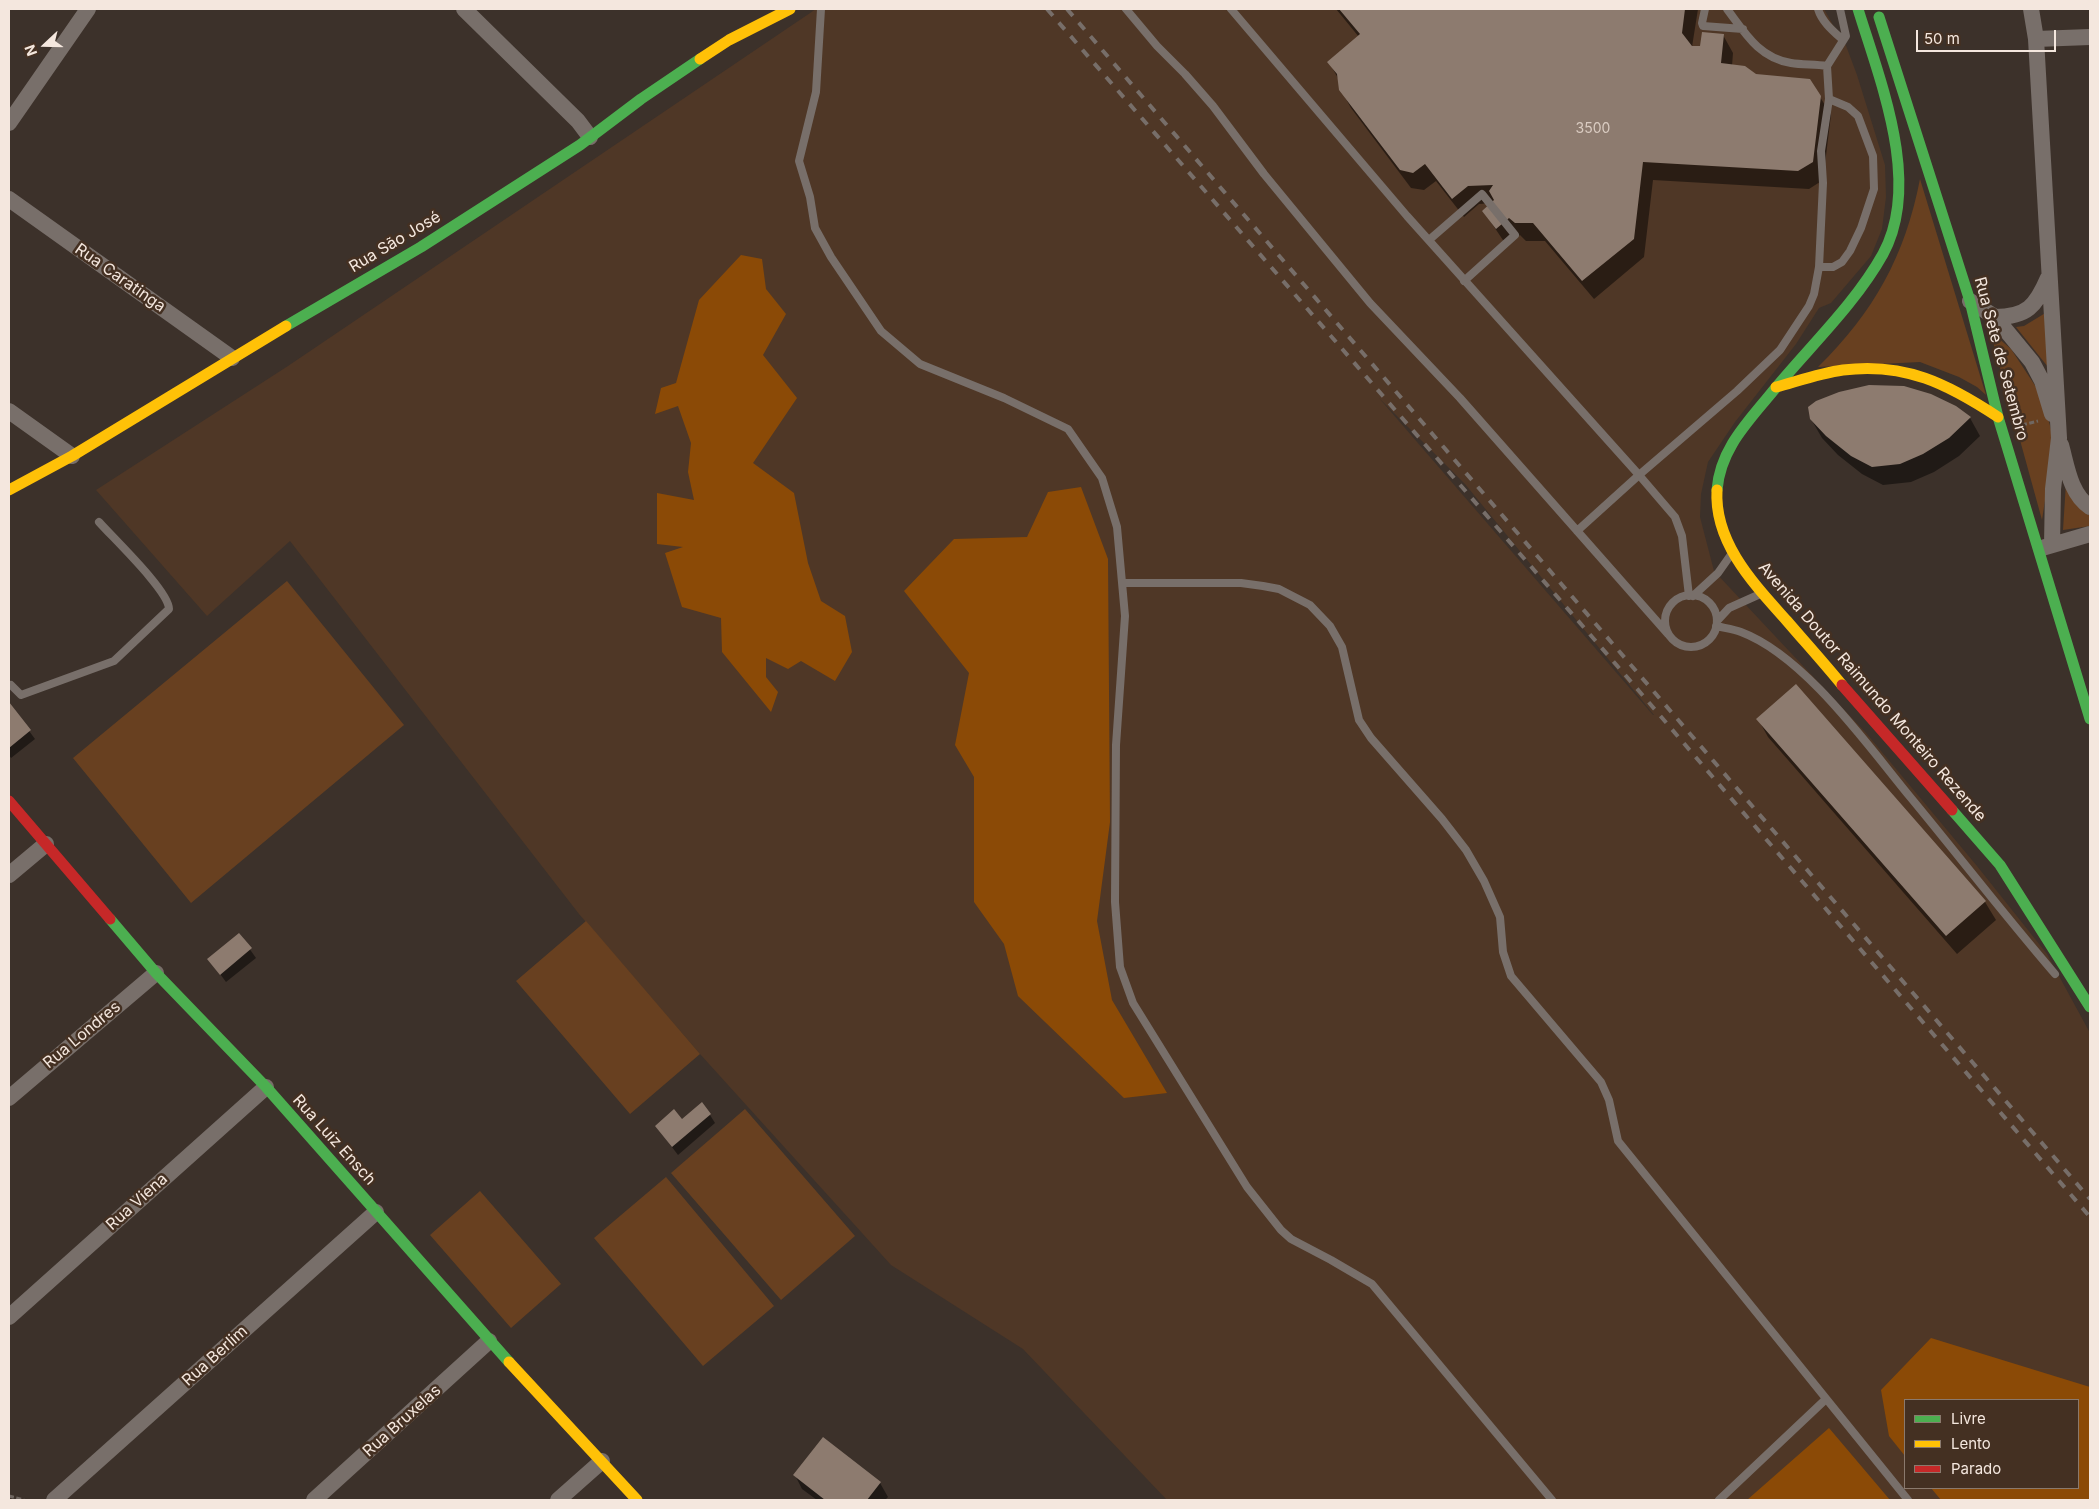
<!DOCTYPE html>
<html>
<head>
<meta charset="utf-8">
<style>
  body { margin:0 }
  #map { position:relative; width:2099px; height:1509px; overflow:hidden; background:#3c312a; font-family:Inter,sans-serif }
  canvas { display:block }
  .frame { position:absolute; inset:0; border:10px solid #f4e7de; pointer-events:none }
  .legend { position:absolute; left:1904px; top:1399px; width:175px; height:90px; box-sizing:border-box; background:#443022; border:1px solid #8a796d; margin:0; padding:6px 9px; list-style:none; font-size:15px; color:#f4e7de }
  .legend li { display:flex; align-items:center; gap:10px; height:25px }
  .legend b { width:25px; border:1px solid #8a796d }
  .north { position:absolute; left:20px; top:20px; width:50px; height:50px; -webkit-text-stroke:4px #443022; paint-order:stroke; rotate:249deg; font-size:14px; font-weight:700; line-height:20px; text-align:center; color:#f4e7de }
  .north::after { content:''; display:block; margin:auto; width:18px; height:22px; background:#f4e7de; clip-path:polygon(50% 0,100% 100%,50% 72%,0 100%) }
  .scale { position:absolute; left:1916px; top:30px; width:140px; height:22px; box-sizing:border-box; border:2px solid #f4e7de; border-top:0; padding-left:6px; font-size:15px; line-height:18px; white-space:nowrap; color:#f4e7de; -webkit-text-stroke:4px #443022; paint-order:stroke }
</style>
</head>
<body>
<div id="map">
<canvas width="2099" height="1509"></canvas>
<div class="frame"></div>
<ul class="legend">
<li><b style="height:6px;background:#4caf50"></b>Livre</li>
<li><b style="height:6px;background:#ffc107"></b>Lento</li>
<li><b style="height:6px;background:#c62828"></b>Parado</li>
</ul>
<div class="north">N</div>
<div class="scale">50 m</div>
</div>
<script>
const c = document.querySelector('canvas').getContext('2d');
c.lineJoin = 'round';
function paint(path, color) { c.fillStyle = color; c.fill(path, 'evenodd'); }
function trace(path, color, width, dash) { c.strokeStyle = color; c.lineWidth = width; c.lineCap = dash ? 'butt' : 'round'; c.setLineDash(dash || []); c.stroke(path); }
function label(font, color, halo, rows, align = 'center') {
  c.font = font + ' Inter,sans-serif'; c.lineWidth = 5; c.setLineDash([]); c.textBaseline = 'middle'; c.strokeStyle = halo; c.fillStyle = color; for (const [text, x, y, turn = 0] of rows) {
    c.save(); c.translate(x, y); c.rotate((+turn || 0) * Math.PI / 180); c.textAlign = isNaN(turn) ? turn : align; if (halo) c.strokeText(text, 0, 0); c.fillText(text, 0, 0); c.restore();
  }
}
const built = new Path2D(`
  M816,9H1824L1833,25L1842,35L1857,75L1885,165L1886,197L1882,229L1871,256L1831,303L1819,308L1796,344L1735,422L1708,462L1701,494L1700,517L1714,571L1866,733L1977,866L2047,954L2090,1033V1500H1167L1023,1349L891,1265L700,1054L579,914L290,541L207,616L96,490L288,366ZM1379,398L1465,484L1654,715H1653ZM1905,1400H2078V1488H1905Z`);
const green = new Path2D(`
  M1920,179L1986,395L1977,387L1959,377L1920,362L1818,367C1874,312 1905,256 1920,179Z
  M2047,312L2052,372L2016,327L2024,326Z
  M1990,331L2011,349L2036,387L2048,418L2054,441L2042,520Z
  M2066,483L2087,514L2090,515V526L2063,530Z
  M287,581L404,725L191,903L73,758Z
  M586,921L700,1054L630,1114L516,981Z
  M745,1109L855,1236L781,1300L671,1173Z
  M666,1177L774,1306L703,1366L594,1238Z
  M480,1191L561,1284L511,1328L430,1235Z`);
const forest = new Path2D(`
  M741,255L762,259L766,289L786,314L763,355L797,398L753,463L794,493L808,563L821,601L845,616L852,652L835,681L801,661L788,669L766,658V677L778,692L771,712L722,652L721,618L682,607L665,553L683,547L657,544V493L694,500L688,472L691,443L678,406L655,414L661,388L676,383L699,300Z
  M1081,487L1108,559L1110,822L1097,921L1112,1000L1167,1093L1124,1098L1018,996L1004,944L974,902V777L955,745L969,673L904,591L954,539L1027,537L1048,492Z
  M1931,1338L2090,1387V1500H1941L1931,1488H2078V1400H1905V1456L1889,1436L1881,1390Z
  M1829,1428L1890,1500H1747Z`);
const shadow = new Path2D(`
  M1336,9H1698L1692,47L1702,48L1723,35L1733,53L1732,66L1820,97L1831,115L1823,180L1809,189L1653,180L1644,257L1594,299L1545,241H1526L1520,235L1507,246L1484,212L1493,203L1479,204L1464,217L1436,181L1424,190L1411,188L1351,108L1341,90L1339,80L1329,62L1359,37Z
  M1970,418L1980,436L1959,456L1934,472L1911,482L1883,485L1862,474L1838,455L1822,438L1811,419Z
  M9,704L35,739L11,758L9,755Z
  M1758,719L1985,902L1996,920L1957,954L1768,737Z
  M239,934L256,958L226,982L209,959Z
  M710,1115L715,1123L678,1155L656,1126Z
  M823,1439L880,1483L888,1497L885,1500H817L802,1489L795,1475Z`);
const building = new Path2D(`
  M1339,9H1685L1682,33L1692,46H1700L1702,32L1724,34L1721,63L1745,66L1756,74L1810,79L1821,96L1813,162L1798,171L1643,162L1634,239L1582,281L1533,223H1515L1509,218L1496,229L1482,211L1494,200L1489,191L1493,185L1468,186L1452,199L1425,164L1413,173L1400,170L1339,90L1337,74L1327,62L1360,34Z
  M1869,385L1904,386L1931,394L1956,406L1971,417L1949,438L1923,454L1900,464L1872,467L1851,456L1826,436L1810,419L1808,407L1816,401L1839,392Z
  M1796,684L1986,901L1946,936L1756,719Z
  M9,702L31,730L9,748Z
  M239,933L252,948L220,975L207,959Z
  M702,1102L711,1114L672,1147L655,1126L674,1109L682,1119Z
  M823,1437L881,1482L867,1500H825L793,1475Z`);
const path = new Path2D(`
  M2022,425L2038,421
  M9,1496L24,1500`);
const lane = new Path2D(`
  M821,9L816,92L799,161L810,197L815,228L831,257L881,331L920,364L1004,398L1068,429L1102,478L1117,527L1125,616L1116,745L1115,902L1120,967L1133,1003L1247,1187L1281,1230L1291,1239L1331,1260L1372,1284L1552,1500
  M1126,9L1157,46L1185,74L1213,106L1264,174L1370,303L1460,398L1668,634
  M1231,9L1407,216L1639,475L1737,391L1780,350L1809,306L1814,294L1819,267L1823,183L1821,151L1829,99L1827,66C1815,64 1803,65 1791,63C1759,58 1745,33 1727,9
  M1705,9L1702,23L1703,26L1743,29
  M1818,9C1822,22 1833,31 1843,40
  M1827,66L1846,36L1840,9
  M1429,240L1482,194L1515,235L1464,281
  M1819,267H1833L1842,262L1850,251L1861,228L1874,189L1873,156L1858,116L1848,107L1829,99
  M1577,531L1639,475L1675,517L1682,536L1689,596
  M1122,583H1241L1263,586L1279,589L1310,605L1330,626L1342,647L1359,720L1371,738L1442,819L1466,850L1484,881L1500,917L1503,952L1511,976L1601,1082L1609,1100L1618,1141L1908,1500
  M1665 621a26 26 0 1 1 52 0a26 26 0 1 1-52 0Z
  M1693,596L1718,573L1730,556
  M1717,621L1729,608L1758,595
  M1716,626C1724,628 1733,629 1741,632C1805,656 1868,746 1911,798C1959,856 2005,916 2055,974
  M11,685L21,695L114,661L169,609C169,591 113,538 99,522
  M1719,1500L1826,1399`);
const street = new Path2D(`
  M464,9L578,121L590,137
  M2031,9L2036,39L2059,438L2053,489L2052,545
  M2036,39L2090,37
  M9,123L88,9
  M9,199L232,358
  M1970,301L1995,317L2032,362L2042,381L2052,414
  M1995,317C2027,317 2036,306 2048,278
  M9,411L72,456
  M2061,445C2067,466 2070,494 2090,507
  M2042,548L2090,534
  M9,875L46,844
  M9,1098L156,973
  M9,1317L266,1087
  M54,1500L376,1212
  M314,1500L489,1341
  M558,1500L602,1461`);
const fast = new Path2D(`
  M1879,17L1970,301L1998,417L2090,719
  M286,326L421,247L580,145L641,99L700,59
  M1717,490C1720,451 1745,425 1769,396C1806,350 1854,306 1883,254C1922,183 1880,81 1858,9
  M1952,810L2000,865L2090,1007
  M110,919L156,973L266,1087L509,1362`);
const slow = new Path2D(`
  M700,59L729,40L790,9
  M1776,387C1798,381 1821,373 1843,370C1905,362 1948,384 1998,417
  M9,490L72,456L286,326
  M1717,490C1714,543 1754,584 1787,621C1805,642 1824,663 1842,685
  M509,1362L637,1500`);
const jam = new Path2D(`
  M1842,685L1952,810
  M9,801L110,919`);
const rail = new Path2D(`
  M1047,9L1633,684L2090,1217
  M1067,9L2090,1199`);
const numberNames = [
  ["3500",1593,129]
];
const streetNames = [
  ["Rua São José",395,242,-31],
  ["Rua Caratinga",120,278,35],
  ["Rua Sete de Setembro",2001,359,75],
  ["Avenida Doutor Raimundo Monteiro Rezende",1872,692,49],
  ["Rua Londres",82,1035,-40],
  ["Rua Luiz Ensch",334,1140,48],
  ["Rua Viena",137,1202,-42],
  ["Rua Berlim",215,1356,-42],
  ["Rua Bruxelas",402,1421,-42]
];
paint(built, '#4f3726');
paint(green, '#684020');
paint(forest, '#8b4a06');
paint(shadow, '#0007');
paint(building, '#8d7b6f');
trace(path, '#706761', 3, [5, 2.5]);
trace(lane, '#786f6a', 8);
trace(street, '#786f6a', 16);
trace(fast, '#4caf50', 11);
trace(slow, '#ffc107', 11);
trace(jam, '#c62828', 11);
trace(rail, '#776e69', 4, [9, 9]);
label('14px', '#daccc2', null, numberNames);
label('16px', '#f4e7de', '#443022', streetNames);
</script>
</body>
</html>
